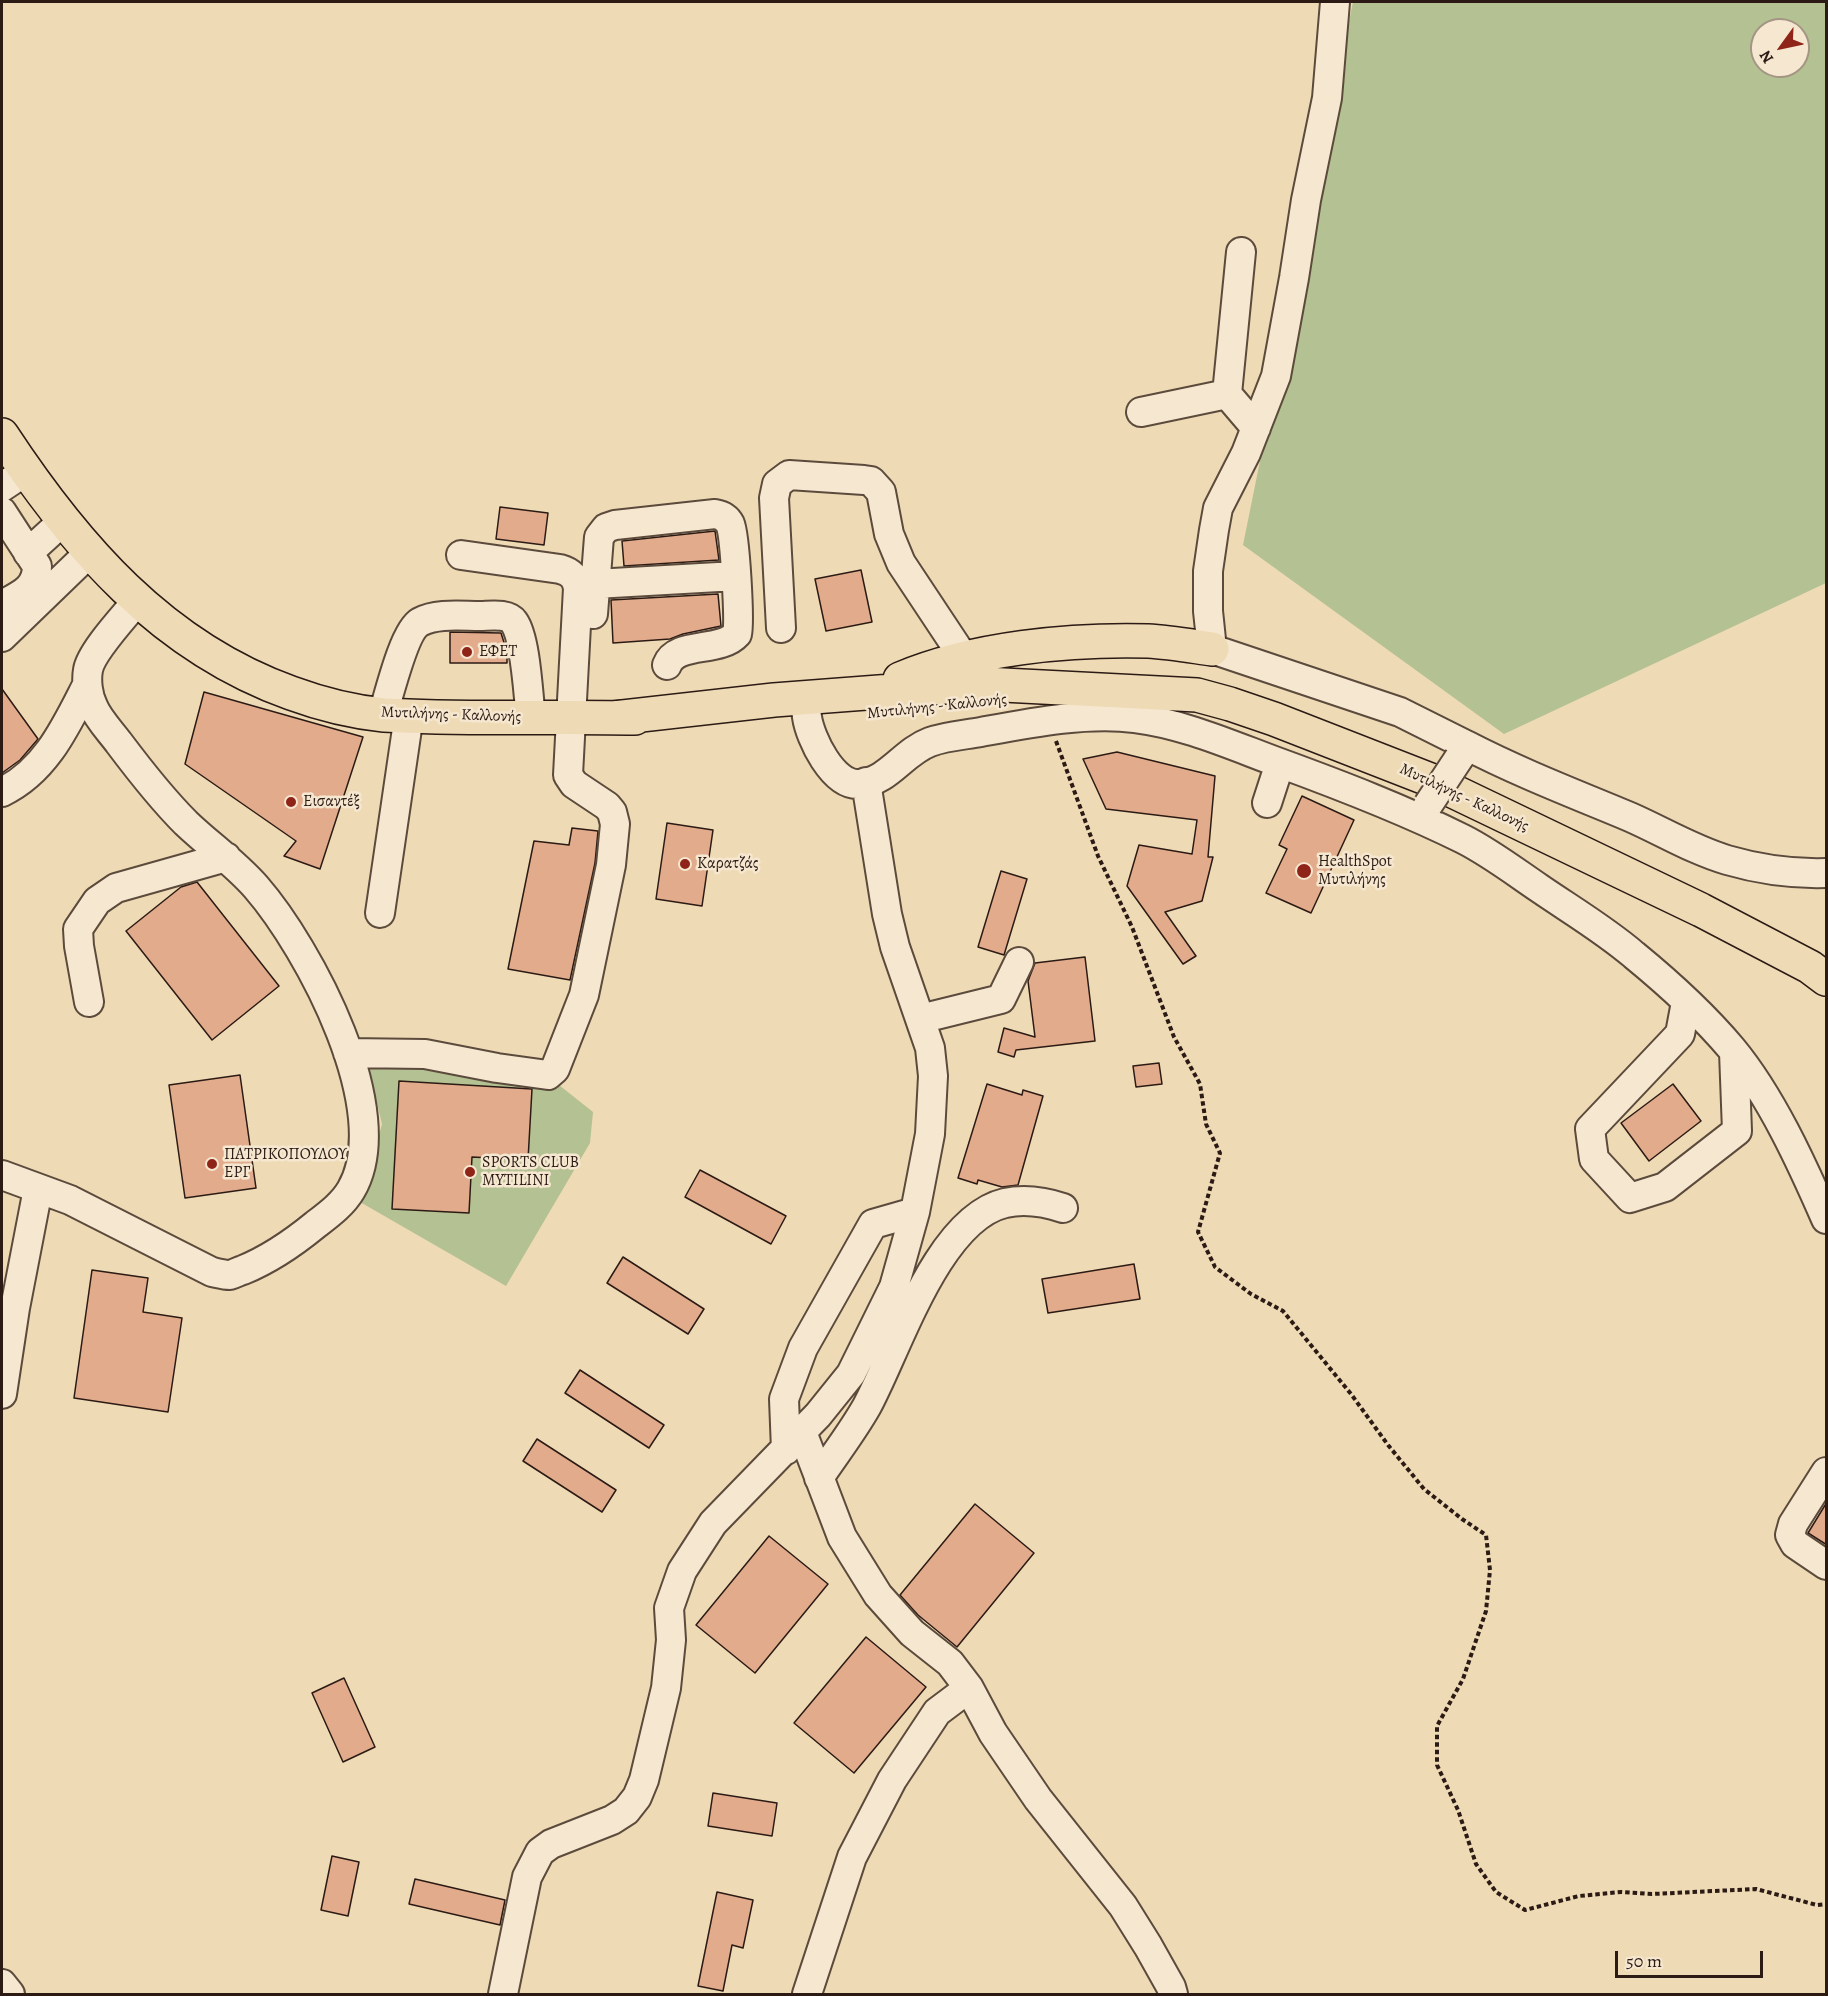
<!DOCTYPE html>
<html>
<head>
<meta charset="utf-8">
<style>
  body { margin:0 }
  #map { position:relative; width:1828px; height:1996px; overflow:hidden; background:#efdab6; font-family:Alegreya,serif }
  canvas { display:block }
  .frame { position:absolute; inset:0; border:3px solid #2b1b14; pointer-events:none }
  .north { position:absolute; left:1750px; top:18px; width:60px; height:60px; box-sizing:border-box; background:#f5e7d0; border:2px solid #a49585; border-radius:50%; rotate:237deg; font-size:16px; font-weight:700; line-height:24px; text-align:center; color:#2b1b14 }
  .north::after { content:''; display:block; margin:auto; width:21px; height:27px; background:#8f2418; clip-path:polygon(50% 0,100% 100%,50% 72%,0 100%) }
  .scale { position:absolute; left:1615px; top:1951px; width:148px; height:27px; box-sizing:border-box; border:3px solid #2b1b14; border-top:0; padding-left:8px; font-size:18px; line-height:21px; white-space:nowrap; color:#2b1b14; -webkit-text-stroke:4px #f5e7d0; paint-order:stroke }
</style>
</head>
<body>
<div id="map">
<canvas width="1828" height="1996"></canvas>
<div class="frame"></div>
<div class="north">N</div>
<div class="scale">50 m</div>
</div>
<script>
const c = document.querySelector('canvas').getContext('2d');
c.lineJoin = 'round';
function paint(path, color) { c.fillStyle = color; c.fill(path, 'evenodd'); }
function trace(path, color, width, dash) { c.strokeStyle = color; c.lineWidth = width; c.lineCap = dash ? 'butt' : 'round'; c.setLineDash(dash || []); c.stroke(path); }
function label(font, color, halo, rows, align = 'center') {
  c.font = font + ' Alegreya,serif'; c.lineWidth = 5; c.setLineDash([]); c.textBaseline = 'middle'; c.strokeStyle = halo; c.fillStyle = color; for (const [text, x, y, turn = 0] of rows) {
    c.save(); c.translate(x, y); c.rotate((+turn || 0) * Math.PI / 180); c.textAlign = isNaN(turn) ? turn : align; if (halo) c.strokeText(text, 0, 0); c.fillText(text, 0, 0); c.restore();
  }
}
const green = new Path2D(`
  M1353,2H1826V583L1504,734L1243,545ZM1762,30H1798V66H1762Z
  M432,1061L559,1085L593,1112L590,1143L506,1286L360,1202L382,1124L367,1062Z`);
const building = new Path2D(`
  M500,507L548,513L544,545L496,539Z
  M715,531L719,560L624,566L622,541Z
  M861,570L872,622L826,631L815,579Z
  M718,594L721,626L683,634L670,639L613,643L611,600Z
  M450,632L501,633L507,652V663H450Z
  M2,689L38,739L20,760L2,773Z
  M204,692L363,737L320,869L284,856L296,841L185,764Z
  M1117,752L1215,776L1208,857H1213L1202,901L1165,912L1196,956L1183,964L1127,886L1139,845L1192,854L1197,820L1106,809L1083,759Z
  M1302,796L1354,820L1311,913L1266,893L1287,849L1279,845Z
  M667,823L713,830L702,906L656,899Z
  M572,828L598,831L595,863L570,980L508,969L534,841L569,845Z
  M1001,871L1027,879L1004,955L978,947Z
  M197,882L279,986L212,1040L126,931L181,887Z
  M1085,957L1095,1041L1016,1050L1014,1057L998,1052L1004,1028L1035,1037L1028,981L1035,963Z
  M1159,1063L1162,1084L1136,1087L1133,1066Z
  M240,1075L256,1188L185,1198L169,1085Z
  M399,1081L532,1089L528,1160L472,1157L469,1213L392,1209Z
  M987,1084L1022,1095L1023,1090L1043,1096L1018,1185L1002,1187L978,1180L977,1184L958,1178Z
  M1673,1084L1701,1121L1649,1161L1621,1123Z
  M700,1170L786,1216L771,1244L685,1197Z
  M623,1257L704,1309L688,1334L607,1283Z
  M1134,1264L1140,1299L1048,1313L1042,1279Z
  M92,1270L148,1278L143,1312L182,1318L168,1412L74,1398Z
  M580,1370L664,1425L649,1448L565,1393Z
  M537,1439L616,1490L602,1512L523,1461Z
  M1827,1502V1545L1808,1533Z
  M975,1504L1034,1553L957,1647L918,1615L900,1595Z
  M769,1536L828,1584L755,1673L696,1625Z
  M866,1637L926,1687L854,1773L794,1723Z
  M344,1678L375,1747L343,1762L312,1693Z
  M713,1793L777,1803L772,1836L708,1826Z
  M332,1856L359,1862L348,1916L321,1910Z
  M415,1879L505,1900L500,1925L409,1904Z
  M717,1892L753,1900L743,1948L732,1945L723,1991L698,1986Z`);
const path = new Path2D(`
  M1056,741L1098,856L1132,927L1174,1037L1200,1084L1206,1124L1220,1153L1198,1232L1215,1267L1251,1294L1283,1311L1351,1394L1388,1445L1424,1489L1462,1519L1486,1535L1490,1570L1486,1611L1463,1679L1437,1726V1765L1458,1810L1476,1864L1496,1892L1525,1910L1579,1896L1621,1892L1652,1894L1756,1889L1817,1905L1826,1904`);
const minor = new Path2D(`
  M1335,2L1327,98L1306,200L1294,278L1276,376L1246,453L1218,508L1214,530L1208,571V611L1212,649L1400,712L1466,745L1459,758
  M1227,394L1241,252
  M1141,412L1227,394L1256,428
  M2,487L26,471
  M2,512L37,566C37,589 20,595 2,605
  M28,553L63,521
  M595,584L736,576
  M593,614L599,537L606,528L615,525L715,514C721,515 727,518 730,524C735,535 740,622 737,634C720,653 676,641 667,665
  M781,628L774,498L777,484L789,475L864,480L871,481L881,492L889,534L901,563L964,658
  M2,637L90,552
  M806,697C806,704 806,711 807,717C810,738 833,786 859,784C888,782 903,752 930,742C946,736 964,735 981,732C1030,723 1085,712 1135,718C1184,724 1231,745 1277,762C1340,785 1403,809 1463,839C1489,852 1514,871 1539,888C1571,910 1605,930 1634,955C1667,982 1705,1017 1732,1049C1771,1096 1802,1164 1826,1219
  M383,714C389,695 404,631 420,622C437,613 461,616 480,616C490,616 508,613 514,622C526,639 528,695 531,718
  M1466,745C1520,773 1575,794 1630,817C1662,831 1693,850 1727,860C1758,869 1794,874 1826,873
  M2,792C46,771 66,726 87,685
  M1267,803L1280,763
  M380,913L409,715
  M89,1002L79,946L78,929L97,901L116,888L226,857
  M1686,1002L1680,1034L1590,1129L1594,1159L1630,1198L1665,1187L1737,1131L1734,1052
  M920,1019L1001,999L1019,962
  M348,1053L425,1054L497,1068L548,1075L555,1069L584,995L611,865L615,824L612,812L607,806L574,784L568,775L578,588C576,577 571,572 560,569L461,555
  M2,1175L70,1200L212,1272C217,1273 224,1275 230,1275C234,1274 239,1271 243,1270C270,1259 293,1243 315,1225C328,1215 343,1204 351,1190C397,1112 309,948 256,887C235,863 209,845 186,823C161,798 140,771 119,743C111,732 98,719 93,706C88,696 86,681 88,670C91,652 124,617 137,601
  M2,1394L15,1308L38,1189
  M802,1432L842,1537L878,1595L912,1633L950,1663L969,1688L993,1733L1038,1799L1123,1906L1148,1946L1171,1987L1173,1994
  M786,1450L784,1399L803,1348L873,1224L915,1212
  M1826,1472L1793,1524L1790,1535L1795,1544L1826,1565
  M819,1478C835,1454 853,1431 867,1406C897,1351 937,1219 1005,1203C1024,1199 1045,1202 1063,1208
  M2,1984L10,1994
  M503,1994L527,1877L540,1852L551,1844L612,1820L626,1811L637,1797L644,1780L666,1688L671,1640L669,1608L682,1571L713,1523L818,1415L851,1374L894,1287L915,1212L930,1134L933,1076L930,1048L895,947L887,914L866,782
  M807,1994L852,1857L892,1780L937,1712L969,1688`);
const major = new Path2D(`
  M2,435C75,546 162,647 291,693C321,704 353,712 384,715C468,720 552,716 635,718
  M900,679C974,648 1069,639 1148,641C1169,642 1191,646 1212,649
  M614,718L774,700L984,684L1197,695L1230,704L1274,719L1428,779L1701,910L1810,967L1826,979`);
const minorBridge = new Path2D(`
  M1428,805L1459,758`);
const markers = [
  [467,652,6,"#8f2418"],
  [291,802,6,"#8f2418"],
  [685,864,6,"#8f2418"],
  [1304,871,8,"#8f2418"],
  [212,1164,6,"#8f2418"],
  [470,1172,6,"#8f2418"]
];
const poiNames = [
  ["ΕΦΕΤ",479,652],
  ["Εισαντέξ",303,802],
  ["HealthSpot",1318,862],
  ["Μυτιλήνης",1318,880],
  ["Καρατζάς",697,864],
  ["ΠΑΤΡΙΚΟΠΟΥΛΟΥ",224,1155],
  ["ΕΡΓ",224,1173],
  ["SPORTS CLUB",482,1163],
  ["MYTILINI",482,1181]
];
const streetNames = [
  ["Μυτιλήνης - Καλλονής",937,707,-6],
  ["Μυτιλήνης - Καλλονής",451,715,2],
  ["Μυτιλήνης - Καλλονής",1464,798,25]
];
paint(green, '#b4c192');
paint(building, '#e1ab8c');
trace(building, '#2b1b14', 1.5);
trace(minor, '#5c4b3c', 32);
trace(major, '#2b1b14', 36);
trace(path, '#2b1b14', 4, [4.5, 3]);
trace(minor, '#f5e7d0', 28);
trace(major, '#efdab6', 33);
trace(minorBridge, '#5c4b3c', 32, []);
trace(minorBridge, '#f5e7d0', 28);
for (const [x, y, r, color] of markers) { const dot = new Path2D(); dot.arc(x, y, r, 0, 2 * Math.PI); c.fillStyle = color; c.fill(dot); trace(dot, '#f5e7d0', 2); }
label('16px', '#2b1b14', '#f5e7d0', poiNames, 'left');
label('16px', '#2b1b14', '#f5e7d0', streetNames);
</script>
</body>
</html>
